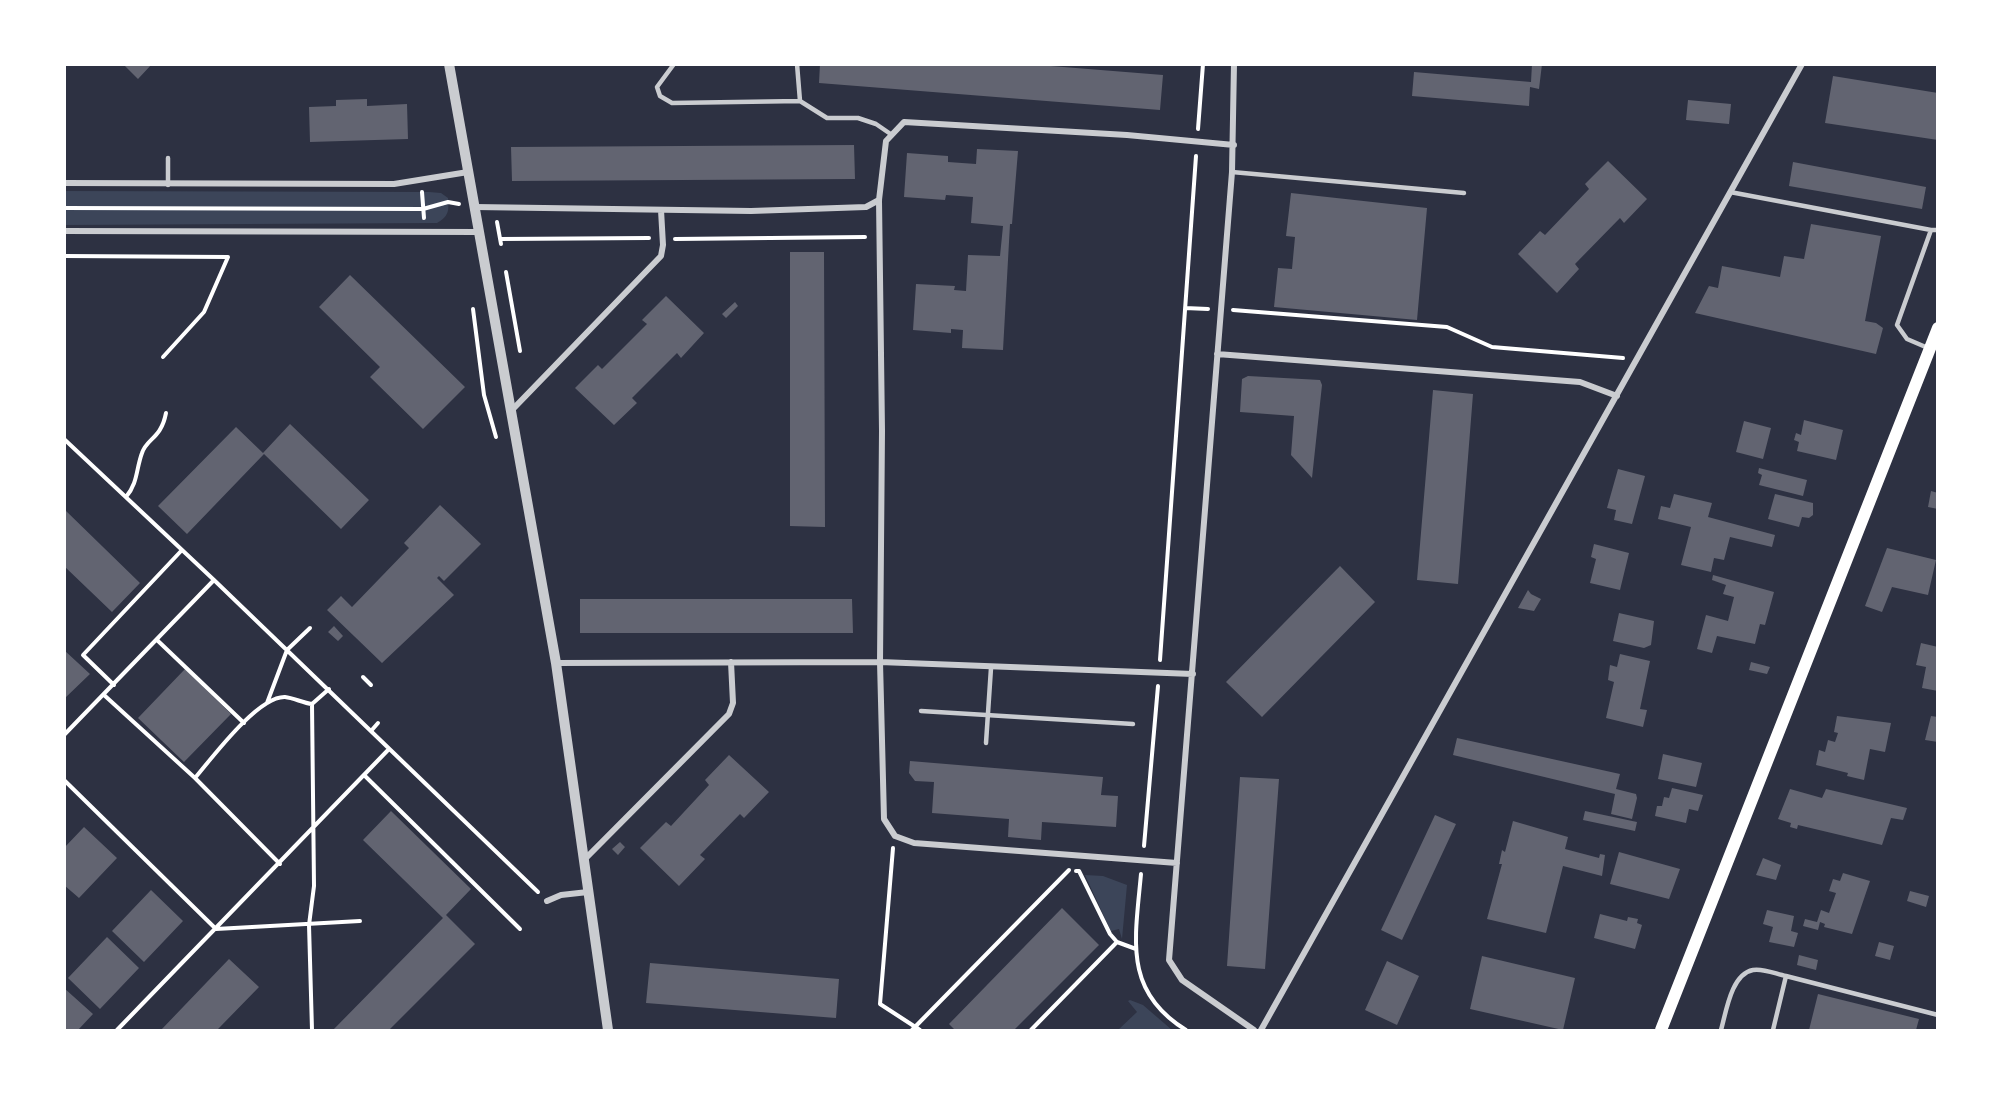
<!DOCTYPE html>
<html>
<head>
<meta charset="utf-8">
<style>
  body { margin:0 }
  #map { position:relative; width:2002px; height:1095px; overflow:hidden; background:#2d3142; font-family:"Alegreya Sans",sans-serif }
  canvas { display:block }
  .frame { position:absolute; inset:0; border:66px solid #fff; pointer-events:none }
</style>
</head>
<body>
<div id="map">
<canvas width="2002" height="1095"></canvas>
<div class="frame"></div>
</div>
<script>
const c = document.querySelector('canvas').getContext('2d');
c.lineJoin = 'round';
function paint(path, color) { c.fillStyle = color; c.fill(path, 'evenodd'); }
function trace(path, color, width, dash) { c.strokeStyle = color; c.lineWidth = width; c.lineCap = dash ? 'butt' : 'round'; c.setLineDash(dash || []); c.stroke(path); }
const green = new Path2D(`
  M64,191L429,192L441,193L448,198C449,211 449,216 437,223L65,225Z
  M1085,875L1103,876L1127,885L1122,939L1119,929L1111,931L1109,927Z
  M1130,1000L1143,1005L1172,1030H1118L1137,1012L1128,1001Z`);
const building = new Path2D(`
  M123,64H152L138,79Z
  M820,64H1026L1163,75L1160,110L819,83Z
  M1532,64H1542L1539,89L1530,87L1529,106L1412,96L1414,72L1531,82Z
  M1833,76L1938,93V140L1825,123Z
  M367,99V106L407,104L408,139L310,142L309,107L336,106V100Z
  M1688,100L1731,104L1729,124L1686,120Z
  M854,145L855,179L512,181L511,147Z
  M977,149L1018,151L1012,224H1010L1003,350L962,348L963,330L951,329V333L913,330L916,284L955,286L954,290L966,291L968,255L1000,256L1003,226L971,223L973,197L946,195L945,200L904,197L907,153L948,156V162L976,164Z
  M1608,161L1647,199L1624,223L1620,218L1575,264L1579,269L1557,293L1518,254L1540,231L1545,235L1589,189L1585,184Z
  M1793,162L1926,187L1922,209L1789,186Z
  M1291,193L1427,208L1417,320L1274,307L1278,268L1292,269L1295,237L1286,236Z
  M1811,224L1881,236L1865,321L1876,323L1883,328L1876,354L1695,313L1709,286L1718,288L1722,266L1780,277L1784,256L1804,259Z
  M790,252H824L825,527L790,526Z
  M350,275L465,387L423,429L370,377L380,367L319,307Z
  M666,296L704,333L681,358L677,353L632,398L637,403L614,425L575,388L598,365L602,369L647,324L642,320Z
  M735,302L738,306L726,318L722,314Z
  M1248,376L1320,380L1322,385L1312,478L1291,455L1294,416L1240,412L1242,379Z
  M1433,390L1473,394L1458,584L1417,580Z
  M1804,420L1843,430L1836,460L1797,451L1799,442L1794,440L1796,433L1801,435Z
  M1744,421L1771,428L1763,459L1736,452Z
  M290,424L369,500L341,529L264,454L187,534L158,506L236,427L263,453Z
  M1759,468L1807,480L1803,496L1759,485L1762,475L1758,473Z
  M1618,469L1645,476L1632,524L1614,520L1616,510L1607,508Z
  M1931,491L1938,493V509L1928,507Z
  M1674,494L1712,503L1708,517L1775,535L1772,547L1730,537L1724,560L1714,558L1711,572L1681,565L1691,527L1658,519L1661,506L1670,508Z
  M1775,494L1813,503V515L1809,518L1802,517L1799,527L1768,519Z
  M440,505L481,544L444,581L439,576L437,578L454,595L382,663L327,610L341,596L352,607L409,548L404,543Z
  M64,509L140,583L112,612L64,566Z
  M1594,544L1629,553L1620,590L1590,583L1596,559L1591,557Z
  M1887,548L1936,560L1928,595L1892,587L1882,612L1865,606Z
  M1340,566L1375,602L1262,717L1226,682Z
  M1713,575L1774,592L1765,625L1760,624L1755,644L1717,636L1712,653L1697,649L1706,615L1728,621L1734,597L1723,594L1726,585L1712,580Z
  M1528,590L1531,594L1541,599L1534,611L1518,608Z
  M580,599H852L853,633H580Z
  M1619,613L1654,621L1651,645L1644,648L1613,641Z
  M334,626L343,636L338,641L328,632Z
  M1921,643L1938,647V691L1922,688L1926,667L1916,665Z
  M64,650L90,674L64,699Z
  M1620,654L1650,661L1640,709L1647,710L1643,727L1606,718L1614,682L1608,680L1610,665L1617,667Z
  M1751,662L1770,667L1767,674L1749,670Z
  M185,669L231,714L184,762L138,718Z
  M1837,716L1891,723L1885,752L1870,749L1864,780L1847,776L1848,773L1816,765L1819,750L1825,752L1828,740L1835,742L1838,733L1834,732Z
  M1931,716L1938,717V742L1925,740Z
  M1457,738L1620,774L1616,789L1636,794L1637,798L1632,819L1611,814L1615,794L1453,755Z
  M1663,754L1702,763L1696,787L1658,779Z
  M729,755L769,792L744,818L740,814L700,855L705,859L679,886L640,848L666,822L671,826L709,785L705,780Z
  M910,761L1103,777L1101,795L1118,796L1116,827L1042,822L1041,840L1008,837L1009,819L932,813L934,782L915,781L909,773Z
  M1240,777L1279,779L1265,969L1227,966Z
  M1672,788L1703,795L1698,811L1689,809L1686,823L1655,816L1657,806H1662L1664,797L1669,798Z
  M1790,789L1822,798L1826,789L1907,808L1903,820L1891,818L1882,845L1798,825L1797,829L1790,827L1791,823L1778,819Z
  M391,811L471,889L446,915L475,944L389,1030H333L443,918L363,840Z
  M1585,811L1637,822L1635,831L1583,820Z
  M1435,815L1456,824L1402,940L1381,930Z
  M1513,821L1568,837L1565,849L1599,858L1600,854L1605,855L1602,876L1563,866L1546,933L1487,919L1502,864H1499L1502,850L1505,852Z
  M84,827L117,858L79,898L64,885V848Z
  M620,842L625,847L618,855L612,849Z
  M1619,852L1680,869L1669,899L1610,884Z
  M1763,858L1781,865L1776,880L1756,875Z
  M1843,873L1870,881L1852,934L1824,927L1825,924L1820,922L1818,930L1803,926L1805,919L1817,922L1821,910L1829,913L1836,893L1829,891L1833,879L1840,881Z
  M151,890L183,921L144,962L112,931Z
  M1910,891L1929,896L1926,907L1907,901Z
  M1062,908L1099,945L1014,1030H955L949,1024Z
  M1767,910L1794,916L1791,931L1798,933L1794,947L1769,942L1773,927L1763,924Z
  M1600,914L1627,921L1628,917L1638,919L1637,923L1642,925L1635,949L1594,938Z
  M107,937L139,968L100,1009L68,978Z
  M1879,942L1894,946L1890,960L1875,956Z
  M1799,955L1818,960L1816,970L1797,965Z
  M1482,956L1575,978L1563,1030L1470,1009Z
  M229,959L259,987L220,1027L217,1030H161Z
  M1387,961L1419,976L1397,1025L1365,1010Z
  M650,963L839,979L836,1018L646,1003Z
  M64,988L93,1014L78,1030H64Z
  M1818,994L1919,1019L1916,1030H1809Z`);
const path = new Path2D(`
  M1198,129L1203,64
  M422,192L424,218
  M64,208L423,209L448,202L459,204
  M497,222L501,244
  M500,239L649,238
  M675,239L865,237
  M64,256L228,257L204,312L163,357
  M506,272L520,351
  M1185,308L1208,309
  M473,309L484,395L496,437
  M1233,310L1447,327L1492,347L1623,358
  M64,439L214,580L64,735
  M126,497C138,483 136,469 142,453C147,438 161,439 166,413
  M214,580L538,892
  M157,640L244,723
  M1160,660L1196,156
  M363,677L371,685
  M114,685L83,655L182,550
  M104,695L195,778L280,864
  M267,703L287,650L310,628
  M371,731L378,723
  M364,775L520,929
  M195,778C212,758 258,696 285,697C294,698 303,703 312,704L329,689
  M64,780L216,929L360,921
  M1144,846L1158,686
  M893,848L880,1004L920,1030
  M1076,871H1079L1110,934L1117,942
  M1141,874C1135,940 1123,991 1186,1030
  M117,1030L389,749
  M312,1030L309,925L314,886L312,704
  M912,1030L1069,870
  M1031,1030L1117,942L1136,949`);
const service = new Path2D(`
  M674,64L657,87L660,96L672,103L800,101L827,118H858L876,124L892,135
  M797,64L800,101
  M168,158V185
  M1232,172L1464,193
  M1730,192L1931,230
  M1928,348L1907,339L1897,325L1931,230H1938
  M921,711L1133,724
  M986,743L991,668
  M1721,1030C1726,1013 1731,974 1753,970C1763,968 1776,974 1786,976
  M1773,1030L1786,976L1938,1015`);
const minor = new Path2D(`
  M1234,64L1232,172L1169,960L1182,980L1254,1030
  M64,183L394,184L468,172
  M475,207L751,211L866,207L879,200
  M64,231L479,232
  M1217,354L1580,382L1617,396
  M513,409L661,256L663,245L661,210
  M556,663L880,662L1193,674
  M585,859L729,714L733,703L731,662
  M1177,863L914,843L895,836L884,819L880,662L882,431L879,200L886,141L904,122L1127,135L1234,145
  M547,901L561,895L588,892
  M1261,1030L1802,64`);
const tertiary = new Path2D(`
  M449,64L556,663L608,1030`);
const secondary = new Path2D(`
  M1661,1030L1938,328`);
paint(green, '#3c4559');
paint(building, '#626471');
trace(path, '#fff', 4);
trace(service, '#caccd0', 4.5);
trace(minor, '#caccd0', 6);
trace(tertiary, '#caccd0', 10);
trace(secondary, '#fff', 12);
</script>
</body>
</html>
